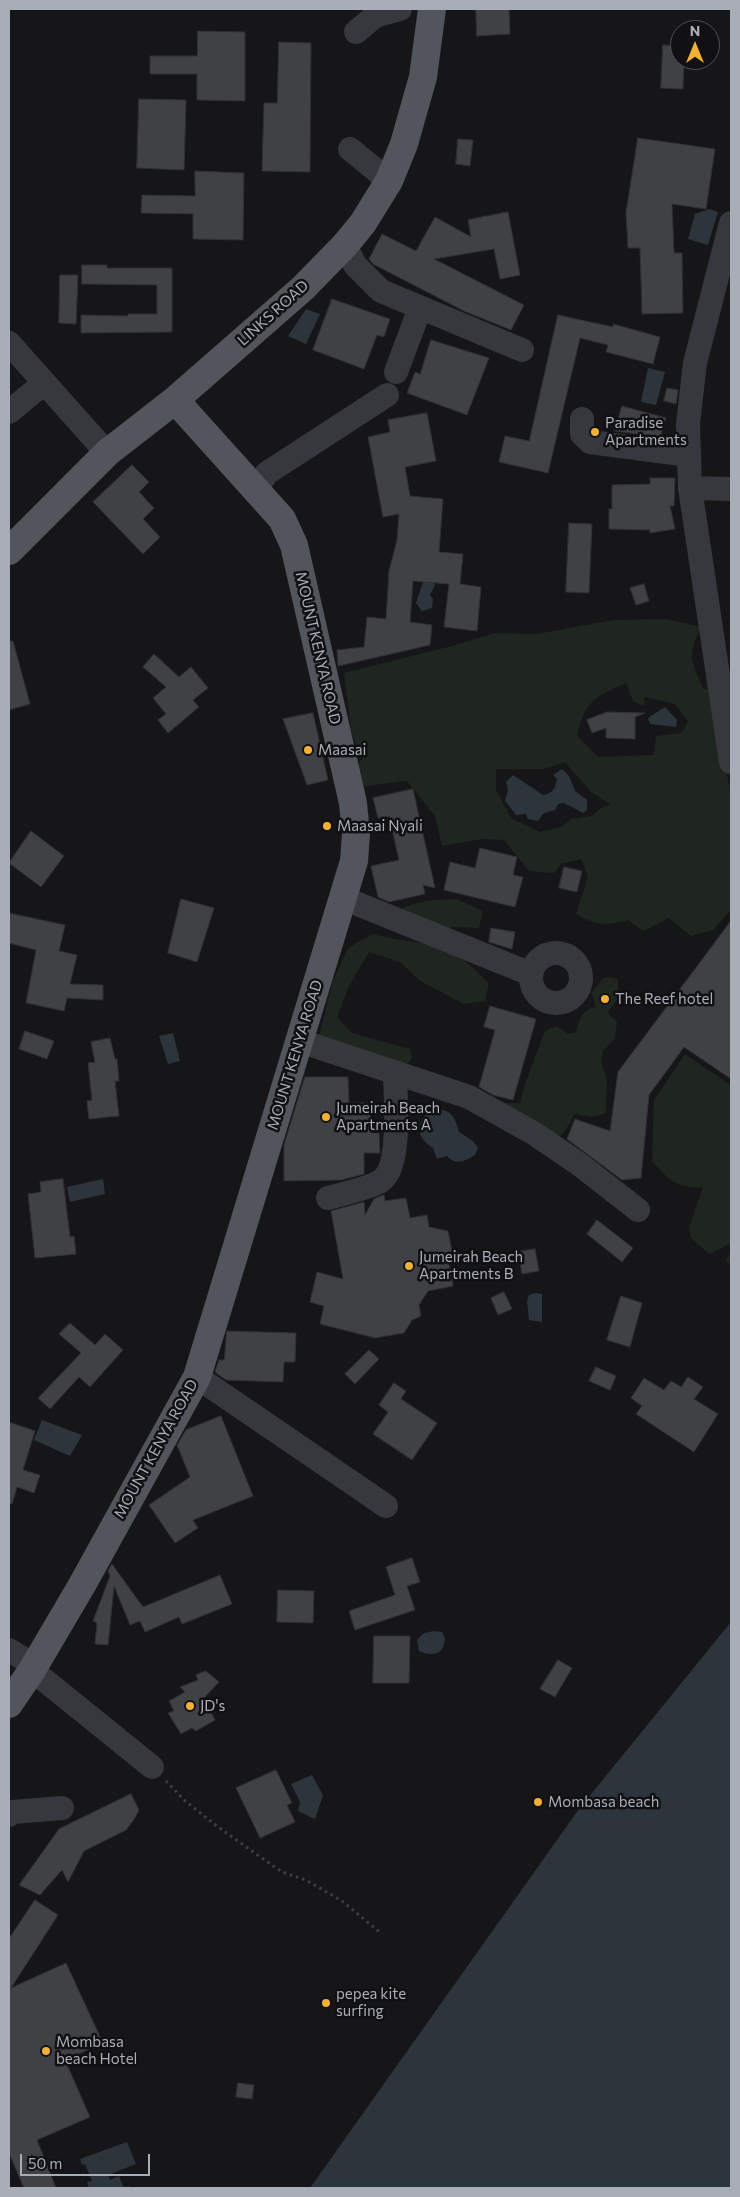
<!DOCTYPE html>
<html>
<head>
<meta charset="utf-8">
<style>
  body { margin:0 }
  #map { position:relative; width:740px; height:2197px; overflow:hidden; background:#161618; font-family:Commissioner,sans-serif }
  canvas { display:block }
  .frame { position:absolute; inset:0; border:10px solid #a8adb8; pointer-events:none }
  .north { position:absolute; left:670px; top:20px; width:50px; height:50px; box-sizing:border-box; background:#111113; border:1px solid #4d4f55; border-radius:50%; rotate:0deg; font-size:14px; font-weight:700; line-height:20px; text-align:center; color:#a8adb8 }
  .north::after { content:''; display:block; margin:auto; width:18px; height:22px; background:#f2b134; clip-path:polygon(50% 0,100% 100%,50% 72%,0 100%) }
  .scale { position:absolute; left:20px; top:2154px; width:130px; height:22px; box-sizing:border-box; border:2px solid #a8adb8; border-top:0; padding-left:6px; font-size:15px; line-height:18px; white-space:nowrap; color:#a8adb8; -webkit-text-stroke:4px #111113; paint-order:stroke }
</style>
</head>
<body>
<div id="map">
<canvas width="740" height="2197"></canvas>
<div class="frame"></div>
<div class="north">N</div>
<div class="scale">50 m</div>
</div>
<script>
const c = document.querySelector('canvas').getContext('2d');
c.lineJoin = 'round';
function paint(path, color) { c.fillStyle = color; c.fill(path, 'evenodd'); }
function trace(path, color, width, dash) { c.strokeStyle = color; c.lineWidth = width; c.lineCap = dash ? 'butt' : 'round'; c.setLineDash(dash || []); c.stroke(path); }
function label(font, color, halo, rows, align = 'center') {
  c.font = font + ' Commissioner,sans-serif'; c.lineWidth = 5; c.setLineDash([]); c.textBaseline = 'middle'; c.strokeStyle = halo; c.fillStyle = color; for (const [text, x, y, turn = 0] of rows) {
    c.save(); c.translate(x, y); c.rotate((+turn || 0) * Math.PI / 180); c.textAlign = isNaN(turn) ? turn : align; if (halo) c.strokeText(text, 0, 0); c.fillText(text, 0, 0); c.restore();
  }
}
const green = new Path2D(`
  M666,619L701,627C687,655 691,662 704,689L731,690L726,769L729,785L731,784V910L713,930L691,936L669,918L643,931L628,920C605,926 597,926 576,914L588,877L581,859L561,864L554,873L529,871L504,840L482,839L442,846L435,816L407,781L358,787L356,767L362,759L351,731L344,673L452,646L495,633L537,634L613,620ZM626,683L633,701L644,706L645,697L675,704L688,722L681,733L656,736L654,755L598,757L577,736C586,700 593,698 626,683ZM565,762L591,792L610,804L601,808L592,816L571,819L561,827L540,832L511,818L496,790V769H544Z
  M457,899L483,911L479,928L452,927L430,940L398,934L383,922C406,901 426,900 457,899Z
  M373,934C394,940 414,941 435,946C456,950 474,969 489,983L485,1001L464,1004L420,981L400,962L369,952L349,986L337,1017L352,1033L410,1049L412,1058L405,1067L311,1055L320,1033L332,984L348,948Z
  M604,977L618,979V999L607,1012L617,1022L615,1038L603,1051L601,1062L607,1079L606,1113L592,1117L574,1114L571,1122L548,1153L527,1143L514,1128L499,1103H520L525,1084L545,1031L556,1026L568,1034L576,1032C579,1020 582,1010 595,1007L592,992Z
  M685,1054L731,1085V1264L726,1262L731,1250L729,1244L709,1254L691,1238L689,1227L703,1188C674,1186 672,1183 652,1161L654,1100Z`);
const water = new Path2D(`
  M709,209L718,212L708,245L688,239L695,214Z
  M306,309L320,314L306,344L288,336Z
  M648,368L665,372L656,405L641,402Z
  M432,581L435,585L430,595L433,599L432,608L422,611L416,603L423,582Z
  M665,707L677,720L676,727L650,724L648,718Z
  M562,769L569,776L575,791L587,800V810L583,813L564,803L558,804L555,810L544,813L538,821L528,819L526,814L516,815L505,801L508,790L506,782L513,775L543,795C553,793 555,789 557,779L553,775Z
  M173,1033L180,1061L168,1064L159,1036Z
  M435,1109C452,1109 455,1118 459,1132L473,1141L478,1148L475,1155C465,1161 456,1166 447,1156L437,1159L433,1148C414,1137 415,1118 435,1109Z
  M103,1179L105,1194L70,1202L67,1187Z
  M535,1293L542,1294V1322L529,1320L527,1301L529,1295Z
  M42,1420L82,1435L70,1456L34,1440Z
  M731,1622V2188H310L579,1809Z
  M434,1631L442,1632L445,1638C444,1655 433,1657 419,1651L417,1640L424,1633Z
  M312,1775L323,1795L315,1819L298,1811L300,1802L291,1784Z
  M127,2142L136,2164L108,2175L110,2180L119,2176L124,2188L129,2186L130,2188H89L87,2182L92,2181L85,2164L82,2165L80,2159Z`);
const building = new Path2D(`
  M476,9H509L510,34L477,36Z
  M198,31L245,32V101L197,100V74H150V56H197Z
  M279,42L311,43L310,172L262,171L264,103H277Z
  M663,45L680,46V60H684L683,89L661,88Z
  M139,99L186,100L184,170L137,168Z
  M638,138L715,149L706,209L672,204L674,253H682L683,313L642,314L640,248H628L626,213Z
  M458,139L473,140L470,166L456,164Z
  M195,171L244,173L243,240L193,239V214L141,213L142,195L195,196Z
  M508,212L520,275L500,279L494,249L434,259L524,305L511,330L464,311L373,264L369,259L382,234L416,251L435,217L471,237L468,220Z
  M82,265H107V268H172V332L81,333V315L128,316V314H157V285L82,284Z
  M60,275H78L76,324L59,323Z
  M332,299L390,319L384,337L377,335L364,369L313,350Z
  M558,315L613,327V324L660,337L653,364L606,352L608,345L580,338L548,473L499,462L505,436L529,441Z
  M431,340L489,358L467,415L407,393L415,372L420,374Z
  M667,388L678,390L676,404L664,401Z
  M622,406L666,418L660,437L615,431Z
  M427,413L436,461L405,467L410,496L443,499L439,552L463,554L460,584L481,587L477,631L444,627L449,584L413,581L410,622L432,625L430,645L338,666L337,650L364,647L367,617L386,619L389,571L397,540L399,514L383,517L368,437L390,432L388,420Z
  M132,465L149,482L139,492L154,508L143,519L160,537L143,554L93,502Z
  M650,478H675L674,506H670L675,529L650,533V530L609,529V509H612V485L650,484Z
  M569,523L592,524L589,593L566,592Z
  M644,584L649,601L636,605L630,588Z
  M9,641H13L30,704L9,710Z
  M154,654L179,677L191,667L208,688L193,700L199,707L168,733L158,720L166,714L153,698L166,687L143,667Z
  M607,712L645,713L635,717V739L606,738V728L592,733L587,720Z
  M313,713L328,780L307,785L283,719Z
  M413,789L435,888L423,885L425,894L389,902L378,897L371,866L399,860L389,816L378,818L373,798Z
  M31,831L64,856L41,887L9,863Z
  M480,848L517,857L513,875L523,877L515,907L444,890L450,862L475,868Z
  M564,867L582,871L577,892L559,888Z
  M181,899L214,908L197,962L168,953Z
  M9,913L65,925L59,951L77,955L70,984L103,985V1000L67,998L64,1011L26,1003L36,950L9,943Z
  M731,921V1079L684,1047L649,1095L641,1178L622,1180L567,1139L575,1119L610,1131L618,1072Z
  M491,928L515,932L512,949L489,942Z
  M490,1006L536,1019L513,1100L493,1095L479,1087L495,1030L484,1027Z
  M25,1031L54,1041L47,1059L19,1049Z
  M110,1038L115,1059H117L119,1081H115L119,1116L89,1119L87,1101L92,1100L88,1063L95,1062L91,1042Z
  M305,1077H348L349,1103H370L371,1133H379L380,1153H364V1174L341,1180L284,1181V1145Z
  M63,1179L70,1237L74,1236L76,1254L35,1258L28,1194L41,1192L40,1182Z
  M384,1195L385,1201L406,1198L410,1218L427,1215L429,1227L448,1231L452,1251L448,1258L453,1286L428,1291L419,1305L421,1316L412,1320L404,1333L375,1338L320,1324L324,1306L310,1302L317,1272L343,1279L331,1211L364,1202L365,1215L374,1199Z
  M597,1220L633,1248L622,1262L587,1234Z
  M535,1249L539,1271L522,1274L518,1252Z
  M504,1292L512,1309L498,1315L491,1298Z
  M621,1296L642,1303L630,1347L607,1340Z
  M70,1323L95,1345L105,1334L123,1350L90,1387L79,1377L50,1409L38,1398L81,1353L59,1334Z
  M227,1331L296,1333L295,1362H284L283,1382L226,1380L215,1372L219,1360H224Z
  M369,1350L379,1359L355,1384L345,1374Z
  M596,1367L616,1376L610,1390L589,1381Z
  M688,1377L703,1387L694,1399L718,1414L694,1452L636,1414L642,1406L631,1398L644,1378L664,1390L671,1381L681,1387Z
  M394,1383L406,1391L401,1399L437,1423L412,1460L373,1434L388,1412L379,1405Z
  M221,1416L253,1496L193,1520L198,1528L175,1543L149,1505L190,1477L177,1445L186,1430Z
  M9,1422L35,1431L23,1470L40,1475L34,1493L17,1487L12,1504L9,1503Z
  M412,1558L420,1582L407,1586L415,1610L355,1630L349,1611L395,1595L386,1567Z
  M112,1564L143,1607L220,1575L232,1604L182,1624L179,1617L145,1632L140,1621L130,1625L114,1586L108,1645L95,1644L97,1623L93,1621L110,1576L108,1571Z
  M278,1590L314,1591L313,1623L277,1622Z
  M374,1636H410L409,1683H373Z
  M558,1660L572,1668L555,1697L540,1689Z
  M206,1671L219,1682L204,1698L215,1720L196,1731L192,1728L181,1734L168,1713L174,1711L169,1701L185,1692L180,1687L198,1680L196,1675Z
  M276,1770L292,1803L287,1805L295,1822L260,1838L236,1788Z
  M131,1794L139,1810L133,1821L126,1830L84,1851L68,1882L62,1870L40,1895L19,1885L59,1829Z
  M35,1900L58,1915L11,1988L66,1963L103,2043L65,2060L90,2117L37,2140L56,2188H24L9,2153V1939Z
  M238,2083L254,2085L252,2099L236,2097Z`);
const path = new Path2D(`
  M166,1781L184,1800L218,1827L282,1872L306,1880L342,1901L382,1934`);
const minor = new Path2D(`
  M356,32L375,16L400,9
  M350,149L389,181
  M731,223L695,363L688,424L690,488L731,762
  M345,245L355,265L381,291L522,350
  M9,343L107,453
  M396,372L420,308
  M9,412L43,384
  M582,419V434L590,442L689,455
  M690,488L731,489
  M255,490L267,473L387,395
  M343,898L531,974
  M531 978a25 25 0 1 1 50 0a25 25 0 1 1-50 0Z
  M300,1041L469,1097L535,1134L579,1164L638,1210
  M328,1198C344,1193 364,1190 379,1182C403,1170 395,1096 395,1072
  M197,1377L386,1506
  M9,1650L34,1665
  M32,1670L152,1767
  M9,1815L12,1812L62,1808`);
const major = new Path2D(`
  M9,551L107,453L175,400L303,288L345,245L363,223L389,181L404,144L423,77L432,9
  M9,1704L32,1670L82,1585L197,1377L354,861L356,834L353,803L294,545L282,519L175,400`);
const markers = [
  [595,432,5,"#f2b134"],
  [308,750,5,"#f2b134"],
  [327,826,5,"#f2b134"],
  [605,999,5,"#f2b134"],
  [326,1117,5,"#f2b134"],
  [409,1266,5,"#f2b134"],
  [190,1706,5,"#f2b134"],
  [538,1802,5,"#f2b134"],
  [326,2003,5,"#f2b134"],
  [46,2051,5,"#f2b134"]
];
const streetNames = [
  ["LINKS ROAD",273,313,-42],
  ["MOUNT KENYA ROAD",318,648,77],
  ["MOUNT KENYA ROAD",295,1055,-73],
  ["MOUNT KENYA ROAD",156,1449,-61]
];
const poiNames = [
  ["Paradise",605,423],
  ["Apartments",605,440],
  ["Maasai",318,750],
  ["Maasai Nyali",337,826],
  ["The Reef hotel",615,999],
  ["Jumeirah Beach",336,1108],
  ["Apartments A",336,1125],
  ["Jumeirah Beach",419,1257],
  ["Apartments B",419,1274],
  ["JD's",200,1706],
  ["Mombasa beach",548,1802],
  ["pepea kite",336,1994],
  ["surfing",336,2011],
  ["Mombasa",56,2042],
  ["beach Hotel",56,2059]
];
paint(green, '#1e261f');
paint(water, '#2c353c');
paint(building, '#404145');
trace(building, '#303034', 1);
trace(path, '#3d3f44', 3, [2.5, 4]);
trace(minor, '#37383d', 24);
trace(major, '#53555c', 28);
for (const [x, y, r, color] of markers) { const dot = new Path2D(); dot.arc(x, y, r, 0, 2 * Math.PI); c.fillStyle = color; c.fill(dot); trace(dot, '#111113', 2); }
label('15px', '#a8adb8', '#111113', streetNames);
label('15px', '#a8adb8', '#111113', poiNames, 'left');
</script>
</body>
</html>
